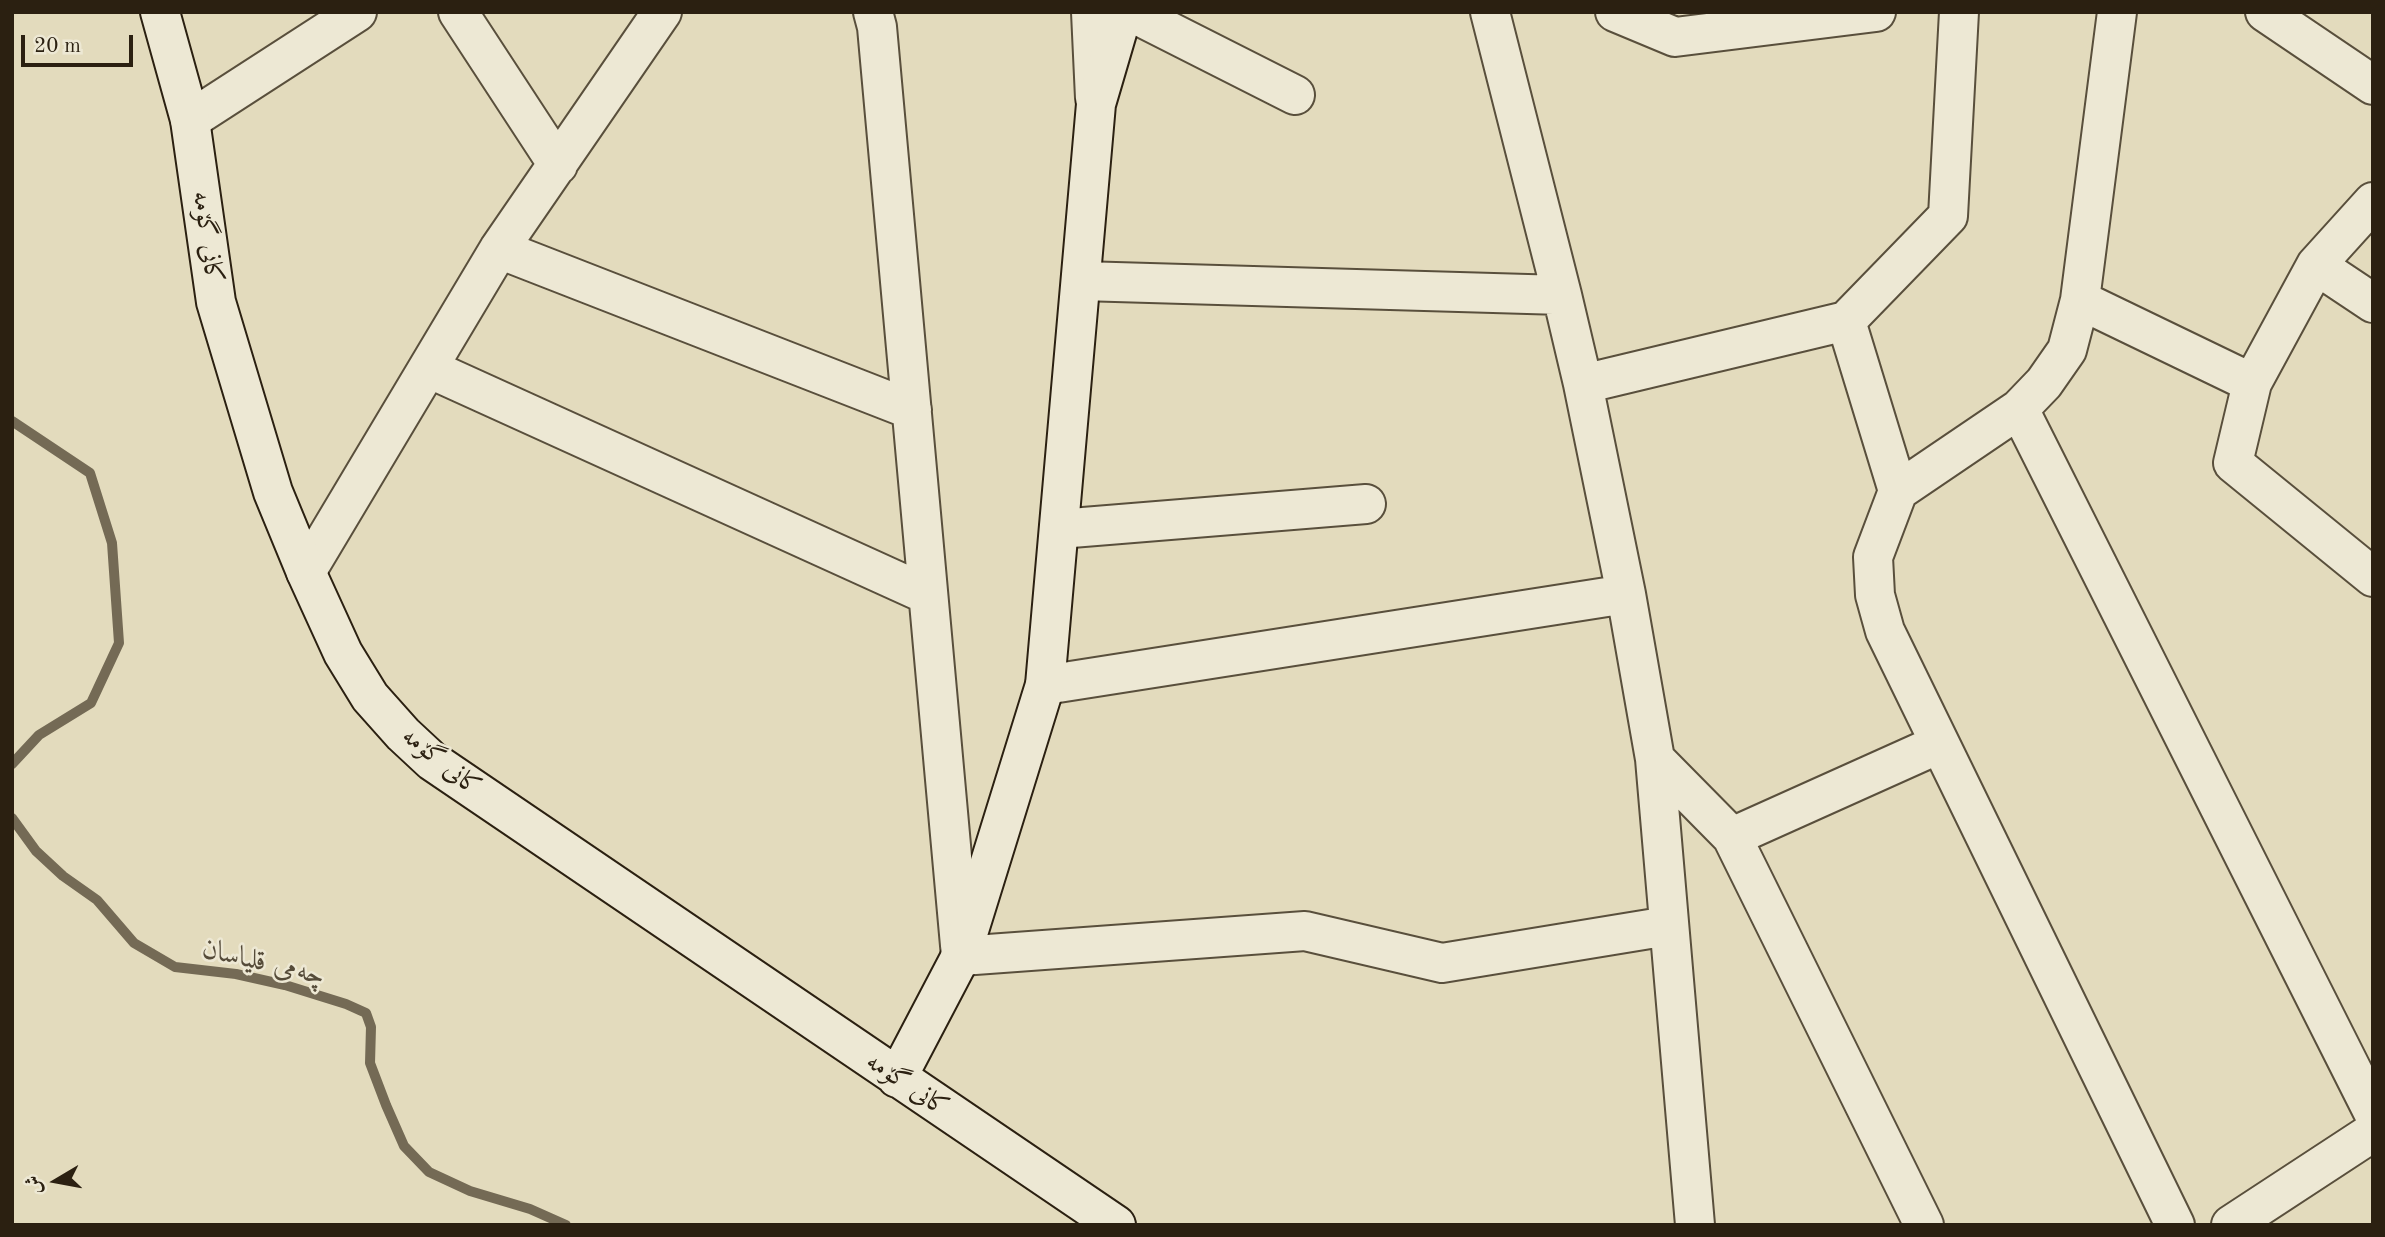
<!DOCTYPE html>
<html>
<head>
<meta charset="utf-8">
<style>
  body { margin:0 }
  #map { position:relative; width:2385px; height:1237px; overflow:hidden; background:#e3dbbd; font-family:"Old Standard TT",Amiri,serif }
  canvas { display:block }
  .frame { position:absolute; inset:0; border:14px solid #2b2011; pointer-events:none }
  .north { position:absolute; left:21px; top:1146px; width:70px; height:70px; -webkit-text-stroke:5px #ede8d4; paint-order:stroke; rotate:260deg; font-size:19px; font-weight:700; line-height:28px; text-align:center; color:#2b2011 }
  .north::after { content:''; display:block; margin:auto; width:24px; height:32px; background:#2b2011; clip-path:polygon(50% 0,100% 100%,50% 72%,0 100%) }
  .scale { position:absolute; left:21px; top:35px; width:112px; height:32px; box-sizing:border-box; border:4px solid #2b2011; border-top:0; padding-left:9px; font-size:21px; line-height:24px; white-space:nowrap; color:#2b2011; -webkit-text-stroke:5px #ede8d4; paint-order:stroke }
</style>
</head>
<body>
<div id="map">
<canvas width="2385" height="1237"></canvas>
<div class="frame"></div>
<div class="north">ش</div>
<div class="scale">20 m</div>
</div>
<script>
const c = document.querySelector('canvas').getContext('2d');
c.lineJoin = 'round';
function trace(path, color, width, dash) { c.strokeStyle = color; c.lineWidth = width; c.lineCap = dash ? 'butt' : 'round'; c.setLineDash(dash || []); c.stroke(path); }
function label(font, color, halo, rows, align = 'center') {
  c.font = font + ' "Old Standard TT",Amiri,serif'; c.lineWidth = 5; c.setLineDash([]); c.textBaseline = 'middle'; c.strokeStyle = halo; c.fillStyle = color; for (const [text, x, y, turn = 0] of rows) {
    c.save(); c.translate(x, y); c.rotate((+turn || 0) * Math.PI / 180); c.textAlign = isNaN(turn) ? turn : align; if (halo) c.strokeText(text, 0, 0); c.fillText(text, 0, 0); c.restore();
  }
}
const stream = new Path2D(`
  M12,421L90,473L112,543L119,643L91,703L39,735L12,764
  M12,818L36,851L63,876L97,900L134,943L175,967L236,974L285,985L346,1004L366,1013L371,1027L370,1063L386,1105L404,1146L429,1172L470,1191L530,1209L566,1225`);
const street = new Path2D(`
  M458,12L558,165
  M873,12L877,27L961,956L1305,931L1442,963L1668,926
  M1091,12L1095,98
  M1131,12L1295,95
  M1490,12L1562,295L1583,384L1626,594L1655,759L1695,1225
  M1615,12L1675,37L1876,12
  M2117,12L2080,300L2067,350L2044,383L2019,409L1898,491L1873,557L1875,595L1885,631L2175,1225
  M2265,12L2373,85
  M190,120L357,12
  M2373,202L2316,265L2252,383L2233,463L2373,577
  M499,249L912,410
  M2316,265L2373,303
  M1081,281L1562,295
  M2080,300L2252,383
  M1846,321L1898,491
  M428,368L928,595
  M1583,384L1846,321L1948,216L1959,12
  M2019,409L2373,1112
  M1059,529L1366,504
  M306,572L499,249L662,12
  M1045,685L1626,594
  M1655,759L1732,837L1924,1225
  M1732,837L1939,744
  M2231,1225L2373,1132`);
const secondary = new Path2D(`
  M160,12L190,120L216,302L273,492L306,572L343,653L370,697L403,734L432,761L1116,1225
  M897,1078L961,956L1045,685L1096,104L1123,12`);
const streetNames = [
  ["کانی گۆمە",207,237,82],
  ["کانی گۆمە",441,762,39],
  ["کانی گۆمە",907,1085,34]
];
const waterNames = [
  ["چەمی قلیاسان",264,963,13]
];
trace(stream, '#746a55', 10);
trace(street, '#594f3c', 42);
trace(secondary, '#2b2011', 42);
trace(street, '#ede8d4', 38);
trace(secondary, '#ede8d4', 38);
label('26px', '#2b2011', '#ede8d4', streetNames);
label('italic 28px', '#554b39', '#ede8d4', waterNames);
</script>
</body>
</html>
